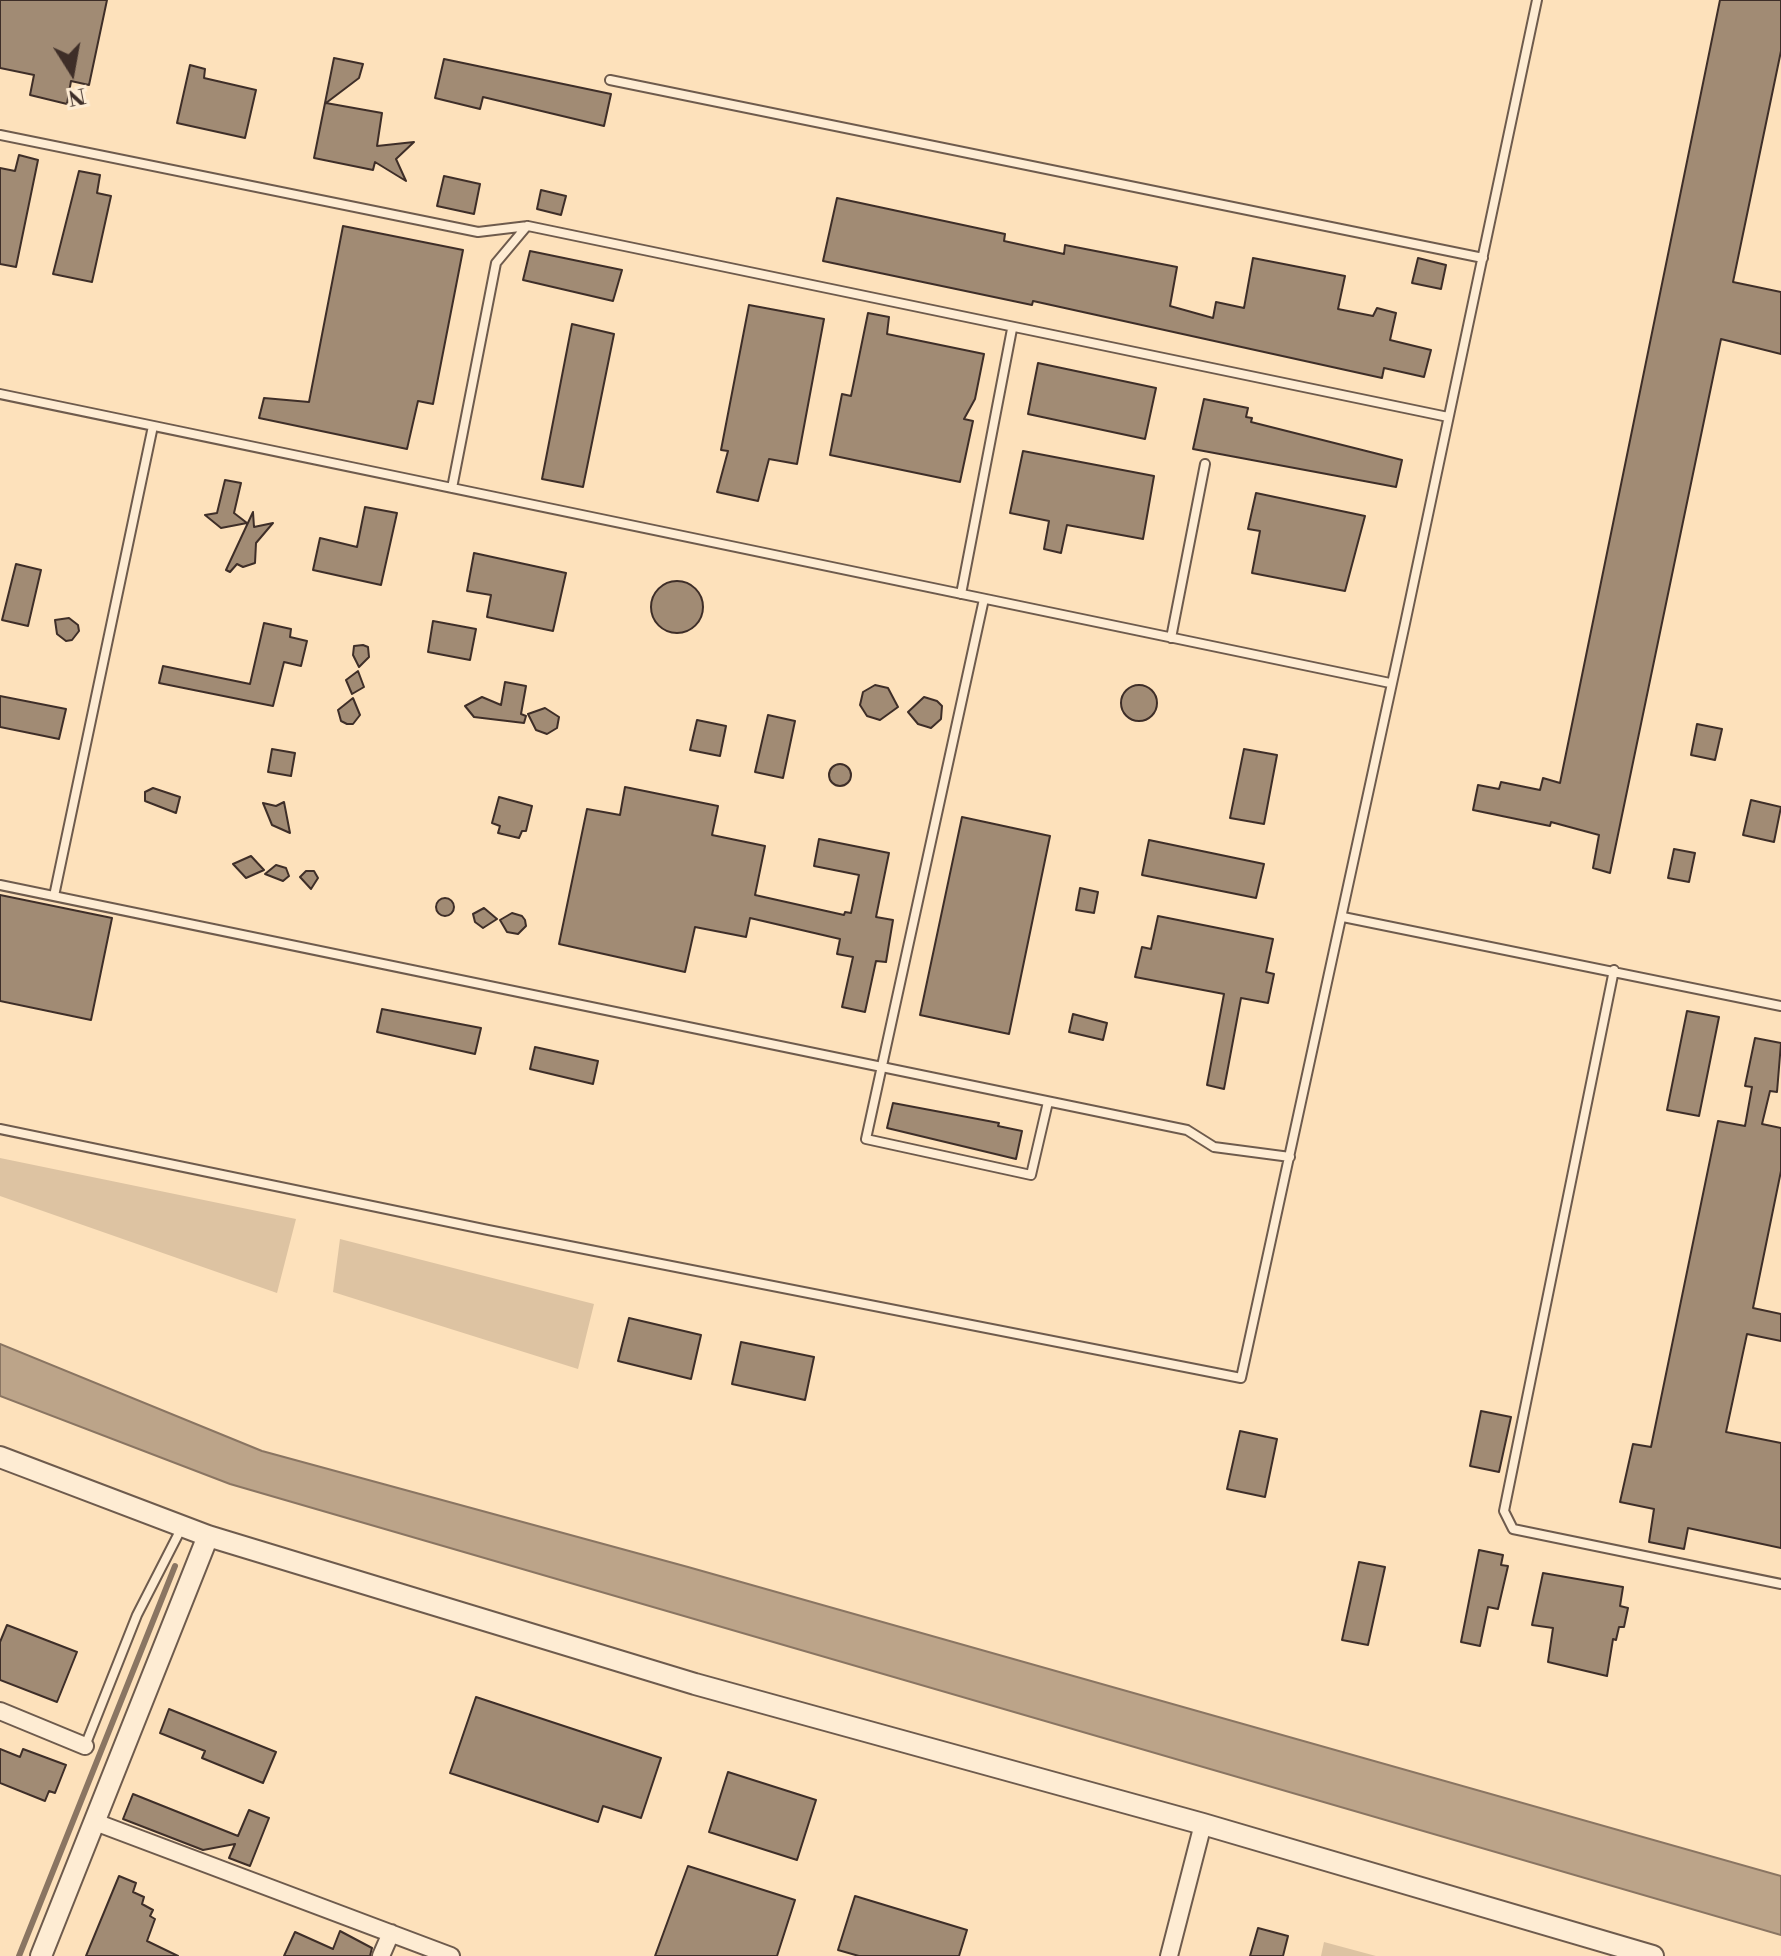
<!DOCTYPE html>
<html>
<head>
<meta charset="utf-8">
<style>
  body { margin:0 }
  #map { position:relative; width:1781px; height:1956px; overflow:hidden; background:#fde1bb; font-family:"Libre Bodoni",serif }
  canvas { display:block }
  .north { position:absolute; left:32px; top:32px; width:80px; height:80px; -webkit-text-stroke:6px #feecd3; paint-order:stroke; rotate:169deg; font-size:22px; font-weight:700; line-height:32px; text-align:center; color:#3e2e28 }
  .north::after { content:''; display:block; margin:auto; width:28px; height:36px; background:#3e2e28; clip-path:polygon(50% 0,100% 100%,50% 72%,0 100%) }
</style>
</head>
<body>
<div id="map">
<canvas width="1781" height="1956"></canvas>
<div class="north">N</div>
</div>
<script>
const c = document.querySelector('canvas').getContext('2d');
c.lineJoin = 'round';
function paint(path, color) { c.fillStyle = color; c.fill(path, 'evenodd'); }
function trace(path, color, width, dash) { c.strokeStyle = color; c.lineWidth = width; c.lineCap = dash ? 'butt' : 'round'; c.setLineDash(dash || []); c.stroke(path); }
const green = new Path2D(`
  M0,1158L296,1219L277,1293L0,1196Z
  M340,1239L594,1304L578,1369L333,1292Z
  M1324,1942L1376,1956H1321Z`);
const water = new Path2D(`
  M0,1344L262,1451L688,1567L1781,1876V1935L230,1484L0,1396Z`);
const stream = new Path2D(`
  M19,1956L175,1566`);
const building = new Path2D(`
  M0,0H107L89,85L71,81L67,104L30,95L34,75L0,68Z
  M1720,0H1781V51L1733,282L1781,292V354L1721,339L1610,873L1593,868L1599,835L1551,822L1550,826L1473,810L1478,785L1499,789L1501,782L1540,790L1543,778L1560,783Z
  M334,58L363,64L359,78L326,103L382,113L377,146L414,142L396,159L406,181L375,162L373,170L314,158Z
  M444,59L611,94L604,126L483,97L480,109L435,98Z
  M190,65L205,69L204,78L256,90L245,138L177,123Z
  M19,155L38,160L16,267L0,264V168L15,171Z
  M79,171L100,175L97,193L111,196L92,282L53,274Z
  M444,176L480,184L474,214L437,206Z
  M541,190L566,196L561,215L537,209Z
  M837,198L1005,234L1004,241L1064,254L1065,245L1177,267L1170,306L1213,318L1216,302L1244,308L1253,258L1345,276L1338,309L1373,316L1377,308L1396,313L1390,340L1431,350L1424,377L1384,368L1382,378L1033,301L1032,305L823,261Z
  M343,226L463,250L433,404L418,401L407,449L259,418L264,398L309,402Z
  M530,251L622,270L613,301L523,280Z
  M1418,258L1446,265L1441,289L1412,283Z
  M749,305L824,319L797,464L769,459L758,501L717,492L728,451L721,450Z
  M868,313L889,317L887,334L984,354L975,399L964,419L973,421L960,482L830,455L842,394L851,396Z
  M572,324L614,334L583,487L542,479Z
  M1038,363L1156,388L1145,439L1028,414Z
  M1204,399L1248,408L1246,417L1252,418L1251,422L1402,460L1396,487L1193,449Z
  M1023,451L1154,476L1143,539L1067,525L1061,553L1044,549L1049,521L1010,513Z
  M225,480L241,483L234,513L247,523L221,528L205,515L217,513Z
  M1256,493L1365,516L1345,591L1252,573L1260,531L1248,529Z
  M365,507L397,513L381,585L313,570L320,538L357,547Z
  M253,512L254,527L273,523L256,543L255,563L243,567L237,564L230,572L226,570Z
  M474,553L566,573L553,631L487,617L491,595L467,591Z
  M16,564L41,570L28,626L2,620Z
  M651 607a26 26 0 1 1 52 0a26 26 0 1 1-52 0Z
  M69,618L78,625L79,631L72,640L66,641L57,634L55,620Z
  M433,621L476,629L470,660L428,652Z
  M264,623L291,629L290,637L307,641L301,666L284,662L273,706L159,683L163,666L250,684Z
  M363,645L368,647L369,657L359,667L353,655L354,646Z
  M358,671L364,687L352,694L346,680Z
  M505,682L526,686L521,714L526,716L524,723L474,717L465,706L482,697L501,705Z
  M875,685L888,688L898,707L880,720L867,716L860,705L863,692Z
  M1121 703a18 18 0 1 1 36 0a18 18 0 1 1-36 0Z
  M0,696L66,709L59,739L0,727Z
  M924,697L937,701L942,706L941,719L931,728L918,724L908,712Z
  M353,698L360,715L353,724H347L341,721L338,710Z
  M545,708L559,717L557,728L547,734L536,730L528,714Z
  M768,715L795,721L783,778L755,772Z
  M697,720L726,726L720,756L690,750Z
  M1697,724L1722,729L1715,760L1691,755Z
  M272,749L295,753L291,776L268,772Z
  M1244,749L1277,755L1264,824L1230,818Z
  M829 775a11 11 0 1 1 22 0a11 11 0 1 1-22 0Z
  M625,787L718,806L712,835L765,846L755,895L844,915L845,912L851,913L859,875L814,866L819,839L889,853L876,917L893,920L886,962L876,961L865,1012L842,1007L853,957L837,954L840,939L750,918L746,937L695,927L685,972L559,944L587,809L620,815Z
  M153,788L180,797L176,813L145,801V792Z
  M499,797L532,806L526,831H522L519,838L498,833L500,826L492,823Z
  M1751,800L1781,807L1774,842L1743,835Z
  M284,802L290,833L272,825L263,803L276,806Z
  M962,817L1050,836L1009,1034L920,1015Z
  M1149,840L1264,864L1256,898L1142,875Z
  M1674,849L1695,853L1689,882L1668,878Z
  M251,856L264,870L246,878L233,864Z
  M276,865L286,868L289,876L283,881L265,874Z
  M306,871H314L318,878L311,889L300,877Z
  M1080,888L1098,892L1094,913L1076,910Z
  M0,895L112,918L91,1020L0,1001Z
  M436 907a9 9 0 1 1 18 0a9 9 0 1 1-18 0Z
  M484,908L497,919L483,928L475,922L473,914Z
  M512,913L522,916L525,920L526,926L518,934L507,932L500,920Z
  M1158,916L1273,939L1266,972L1274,974L1268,1003L1241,998L1224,1089L1207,1085L1224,994L1135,977L1142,947L1151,949Z
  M382,1009L481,1028L475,1054L377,1032Z
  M1687,1011L1719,1017L1699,1116L1667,1110Z
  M1073,1014L1107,1023L1103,1040L1069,1032Z
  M1755,1038L1781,1043L1777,1092L1770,1091L1762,1124L1781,1128V1171L1753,1308L1781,1314V1341L1747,1334L1726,1432L1781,1443V1548L1688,1528L1684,1549L1649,1542L1654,1509L1620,1502L1633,1444L1651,1447L1718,1121L1745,1126L1752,1087L1745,1086Z
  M535,1047L598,1061L593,1084L530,1069Z
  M893,1103L999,1123L998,1126L1022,1131L1016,1159L887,1128Z
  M629,1318L701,1335L691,1379L618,1361Z
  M741,1342L814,1357L805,1400L732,1384Z
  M1481,1411L1511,1417L1499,1472L1470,1466Z
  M1240,1431L1277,1439L1265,1497L1227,1489Z
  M1479,1550L1503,1555L1501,1565L1508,1566L1498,1609L1488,1607L1480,1646L1461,1642Z
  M1359,1562L1385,1567L1368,1645L1342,1640Z
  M1543,1573L1623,1587L1620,1606L1628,1608L1624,1627H1619L1616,1640L1613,1639L1607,1676L1548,1662L1553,1628L1532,1625Z
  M7,1625L77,1652L57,1702L0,1680V1642Z
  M476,1697L661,1758L641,1818L603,1806L598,1822L450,1773Z
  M169,1709L276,1752L263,1783L202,1758L205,1751L160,1733Z
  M0,1749L20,1757L23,1749L66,1765L55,1793L49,1791L45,1801L0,1783Z
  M728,1772L816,1800L797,1860L709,1832Z
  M133,1794L238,1836L249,1810L269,1818L250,1866L229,1858L235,1844L203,1850L123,1819Z
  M688,1866L795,1900L777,1956H655Z
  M119,1876L136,1883L133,1892L144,1897L142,1904L153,1910L150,1916L155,1919L147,1941L178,1956H86Z
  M855,1896L967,1930L959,1956H859L838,1950Z
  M1258,1928L1288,1936L1283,1956H1250Z
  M340,1931L372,1948L370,1956H284L295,1932L333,1949Z`);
const service = new Path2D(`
  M610,80L1483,258
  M0,135L478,232L528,226L1448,417
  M0,394L1390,683
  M452,488L496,263L527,226
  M961,594L1012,329
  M984,599L866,1139L1031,1175L1048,1102
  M1171,638L1205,464
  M0,885L1187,1130L1214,1147L1290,1157
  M54,896L153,426
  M1343,917L1781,1006
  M1614,970L1504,1511L1513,1529L1781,1584
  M0,1129L488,1230L1241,1378C1342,919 1441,460 1537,0
  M85,1746L137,1615L182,1527`);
const minor = new Path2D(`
  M0,1711L85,1746
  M95,1822L451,1956
  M381,1956L391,1933
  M1169,1956L1203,1824`);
const tertiary = new Path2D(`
  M0,1457L208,1536L695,1684L1203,1824L1653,1956
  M41,1956L208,1536`);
paint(green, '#ddc3a2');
paint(water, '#bca489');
trace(water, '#8a7562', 2);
trace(stream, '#8a7562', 6);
paint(building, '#a18b74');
trace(building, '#3e2e28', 2);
trace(service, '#6e5b4d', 12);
trace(minor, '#6e5b4d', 20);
trace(tertiary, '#6e5b4d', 24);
trace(service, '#feecd3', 8);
trace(minor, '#feecd3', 16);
trace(tertiary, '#feecd3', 20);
</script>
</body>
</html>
